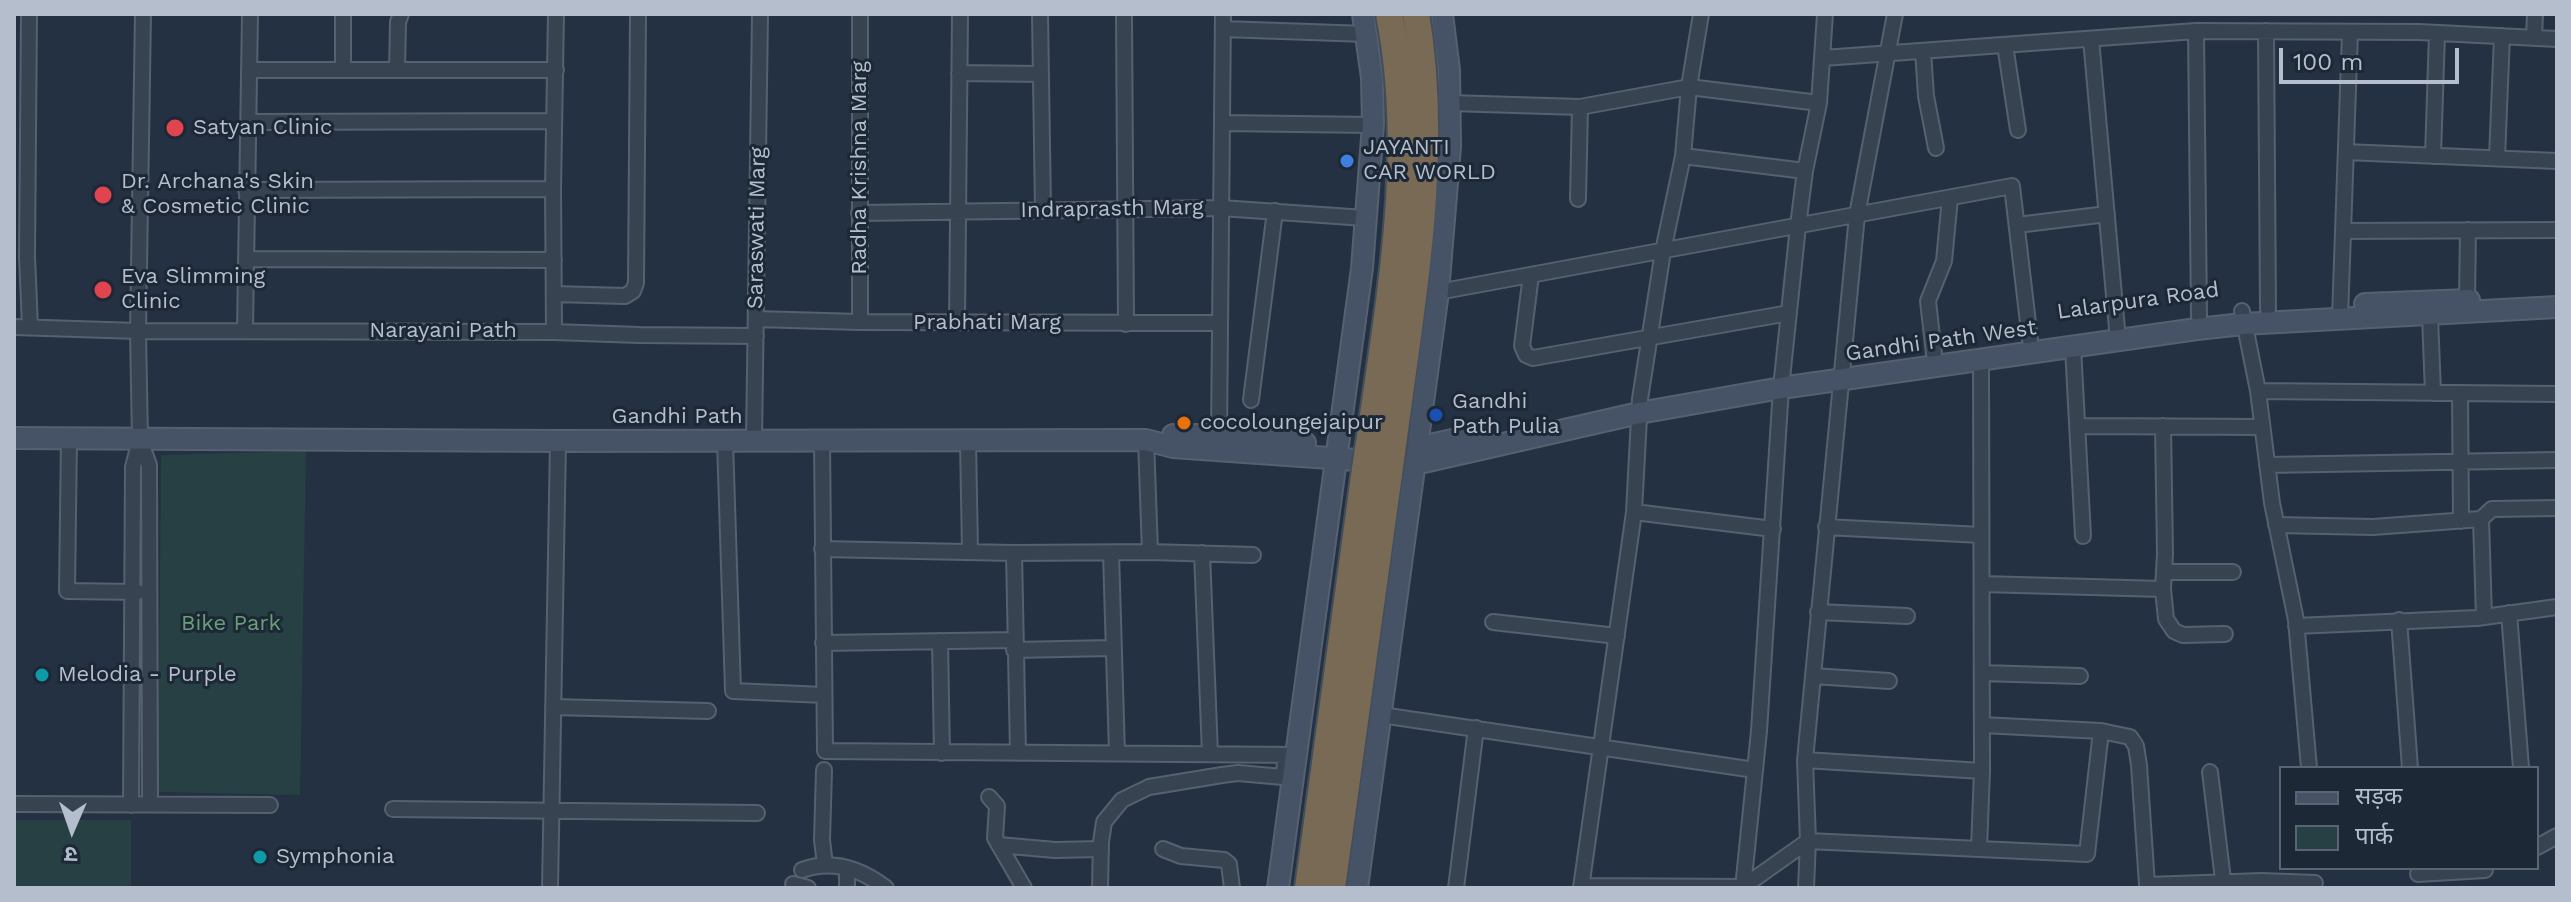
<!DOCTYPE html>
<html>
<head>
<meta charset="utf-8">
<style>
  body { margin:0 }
  #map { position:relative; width:2571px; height:902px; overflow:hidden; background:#243142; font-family:"Work Sans","Noto Sans Devanagari",sans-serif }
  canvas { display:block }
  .frame { position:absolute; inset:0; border:16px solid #b5becc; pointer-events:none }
  .legend { position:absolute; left:2279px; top:766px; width:260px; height:104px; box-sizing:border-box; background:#1d2837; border:2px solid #5a6473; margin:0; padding:10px 14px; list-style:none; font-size:24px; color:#b5becc }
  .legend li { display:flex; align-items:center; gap:16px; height:40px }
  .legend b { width:40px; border:2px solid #5a6473 }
  .north { position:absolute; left:32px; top:790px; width:80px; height:80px; -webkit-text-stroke:6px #1d2837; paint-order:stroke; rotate:182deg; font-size:22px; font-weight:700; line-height:32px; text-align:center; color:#b5becc }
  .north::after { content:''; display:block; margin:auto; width:28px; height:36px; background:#b5becc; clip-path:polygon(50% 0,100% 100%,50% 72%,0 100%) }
  .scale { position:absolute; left:2279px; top:48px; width:180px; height:36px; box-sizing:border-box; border:4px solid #b5becc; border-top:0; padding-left:10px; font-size:24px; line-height:28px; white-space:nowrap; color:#b5becc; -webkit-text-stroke:6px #1d2837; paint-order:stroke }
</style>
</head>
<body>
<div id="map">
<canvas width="2571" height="902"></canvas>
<div class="frame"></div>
<ul class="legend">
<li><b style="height:10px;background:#465265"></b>सड़क</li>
<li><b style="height:22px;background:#264043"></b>पार्क</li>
</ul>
<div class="north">उ</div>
<div class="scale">100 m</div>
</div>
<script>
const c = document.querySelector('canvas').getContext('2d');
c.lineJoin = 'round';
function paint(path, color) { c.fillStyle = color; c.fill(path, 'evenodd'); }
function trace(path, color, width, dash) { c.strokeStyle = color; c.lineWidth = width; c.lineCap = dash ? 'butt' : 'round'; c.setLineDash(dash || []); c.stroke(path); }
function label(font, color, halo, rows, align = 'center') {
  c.font = font + ' "Work Sans",sans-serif'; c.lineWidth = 6; c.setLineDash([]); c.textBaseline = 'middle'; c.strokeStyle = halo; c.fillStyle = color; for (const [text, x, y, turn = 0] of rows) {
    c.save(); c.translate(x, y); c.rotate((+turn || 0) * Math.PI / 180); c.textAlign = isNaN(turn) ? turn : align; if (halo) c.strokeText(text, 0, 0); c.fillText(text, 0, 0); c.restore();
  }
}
const green = new Path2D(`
  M306,451L300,795L158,792L161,455Z
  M14,820H131V888H14Z`);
const street = new Path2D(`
  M29,14L27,256L30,327
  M343,14V69
  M1040,14L1043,210
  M1124,14L1126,324
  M1223,29L1367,34
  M2196,31L2199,317
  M2266,31L2268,309
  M2534,38L2535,14
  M2091,39L2117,329
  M2005,45L2018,130
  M1923,51L1926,96L1936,148
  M1823,58L2196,31L2419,32L2557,39
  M249,70H556
  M397,70L398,22L401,14
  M959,73L1041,74
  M1450,103L1580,107L1689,87L1819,103
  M248,122L554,121
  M1222,123L1373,125
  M2346,152L2557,161
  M1683,156L1805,171
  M2433,156L2437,33
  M2497,158L2502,36
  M246,190L553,189
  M1578,199L1580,107
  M859,213L1221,208L1365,218
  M2017,225L2107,214
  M2343,231L2557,230
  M246,259L554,260
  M1531,275L1522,346L1526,355L1533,358L1789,313
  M1438,292L2012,186L2030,340
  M554,294L625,296L633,291L636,283L638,14
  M2467,300L2468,230
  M2242,311L2258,391L2272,503L2296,620L2309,768
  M2430,316L2433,393
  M2340,318L2350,32
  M756,319L860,322L1219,323
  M860,322V14
  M957,322L960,14
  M14,327L138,331L554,332L639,335L756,336
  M245,330L250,14
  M554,332L553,189L556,14
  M2073,347L2083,536
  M1934,354L1928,301L1944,261L1950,198
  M2258,391L2557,394
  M2460,393L2461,521
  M1251,400L1275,211
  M2078,426L2262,427
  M2163,426L2165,554L2163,589L2166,619L2174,631L2183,635L2225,634
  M1219,435L1223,14
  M69,438L67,591L138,592
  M140,440L138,331L143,14
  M822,440L825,751L1295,755
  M1146,440L1150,552
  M725,441L733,691L824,695
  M754,441L760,14
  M968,441L970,551
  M2267,465L2557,460
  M1634,512L1773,529
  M2276,525L2373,527L2481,519
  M1826,527L1981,535
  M822,549L1014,553L1150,552L1253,555
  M1014,553L1018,753
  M1111,553L1117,753
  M1202,553L1210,754
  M2164,572H2233
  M1982,584L2163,589
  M1818,612L1907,616
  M2509,613L2521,768
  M2484,617L2481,519L2492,509L2557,508
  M2399,620L2410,768
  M1493,622L1617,636
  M2296,626L2477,618L2557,607
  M940,641L942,753
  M823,643L1015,640
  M1014,650L1112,648
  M1982,673L2080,676
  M1813,676L1889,681
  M553,707L708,711
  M1381,715L1755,770
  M1982,725L2101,731L2130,737L2136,746L2139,765L2147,885
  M1805,760L1982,771
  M824,770L822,840L825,865
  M2210,772L2224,888
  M989,797L997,806L995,838L1024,888
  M14,804L270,805
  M131,805L133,467L140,440L149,465L150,804
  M393,809L757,813
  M999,845L1055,850L1101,849
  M2537,847L2557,836
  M1163,849L1181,856L1224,860L1229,864L1232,888
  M1979,849L1982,771L1981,360
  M802,870C832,859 861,869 886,888
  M2418,874L2485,870
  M793,884L808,888
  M1581,886L1743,887L1808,841L2087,854L2101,731
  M550,888L558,441
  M847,888V868
  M1100,888L1101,842L1104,822L1122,800L1149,787L1222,775L1238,773L1283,777L1286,757
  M1456,888L1476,728
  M1581,888L1634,512L1640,399L1663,251L1683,156L1689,87L1701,14
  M1743,888L1759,731L1781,388L1798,226L1805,171L1819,103L1825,14
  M1806,888L1808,841L1805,760L1857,215L1895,14
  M2147,888V885L2262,881L2315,883`);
const secondary = new Path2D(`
  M2365,304L2469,300
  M1173,435H1219L1305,443
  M14,438L558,441L1146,440L1173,447L1415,464L1639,413L1781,388L2197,329L2243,324L2557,307
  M1381,447L1417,448L1479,434
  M1278,888L1362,268L1373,125L1372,78L1363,14
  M1357,888L1438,292L1450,147L1449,70L1442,14`);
const highway = new Path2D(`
  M1372,423C1391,287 1416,151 1389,14
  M1396,423C1414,288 1439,150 1416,14
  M1308,888L1365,469
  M1332,888L1389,474`);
const highwayBridge = new Path2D(`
  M1365,469L1372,423
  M1389,474L1396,423`);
const markers = [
  [175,128,10,"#e0444e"],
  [1347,161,8,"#3f7fe0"],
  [103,195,10,"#e0444e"],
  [103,290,10,"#e0444e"],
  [1436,415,8,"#1a4fb4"],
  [1184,423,8,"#e8710a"],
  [42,675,8,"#0f9aa8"],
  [260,857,8,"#0f9aa8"]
];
const poiNames = [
  ["Satyan Clinic",193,128],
  ["JAYANTI",1363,148],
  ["CAR WORLD",1363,173],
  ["Dr. Archana's Skin",121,182],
  ["& Cosmetic Clinic",121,207],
  ["Eva Slimming",121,277],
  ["Clinic",121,302],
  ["Gandhi",1452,402],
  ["Path Pulia",1452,427],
  ["cocoloungejaipur",1200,423],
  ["Melodia - Purple",58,675],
  ["Symphonia",276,857]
];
const streetNames = [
  ["Radha Krishna Marg",860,168,-90],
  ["Indraprasth Marg",1112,209,-1],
  ["Saraswati Marg",757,228,-89],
  ["Lalarpura Road",2138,301,-8],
  ["Prabhati Marg",987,323],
  ["Narayani Path",443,331],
  ["Gandhi Path West",1941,341,-8],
  ["Gandhi Path",677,417]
];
const parkNames = [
  ["Bike Park",231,624]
];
paint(green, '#264043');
trace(street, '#56616f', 18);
trace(secondary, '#56616f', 24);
trace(highway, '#434e5c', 30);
trace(street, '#384352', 14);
trace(secondary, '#465265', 20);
trace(highway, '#786a55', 26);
trace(highwayBridge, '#434e5c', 30, []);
trace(highwayBridge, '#786a55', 26);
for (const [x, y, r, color] of markers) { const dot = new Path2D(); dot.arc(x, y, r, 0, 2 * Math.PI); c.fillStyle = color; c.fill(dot); trace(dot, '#1d2837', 3); }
label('22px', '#b5becc', '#1d2837', poiNames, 'left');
label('22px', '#b5becc', '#1d2837', streetNames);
label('22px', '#6b9e76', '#1d2837', parkNames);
</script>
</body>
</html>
